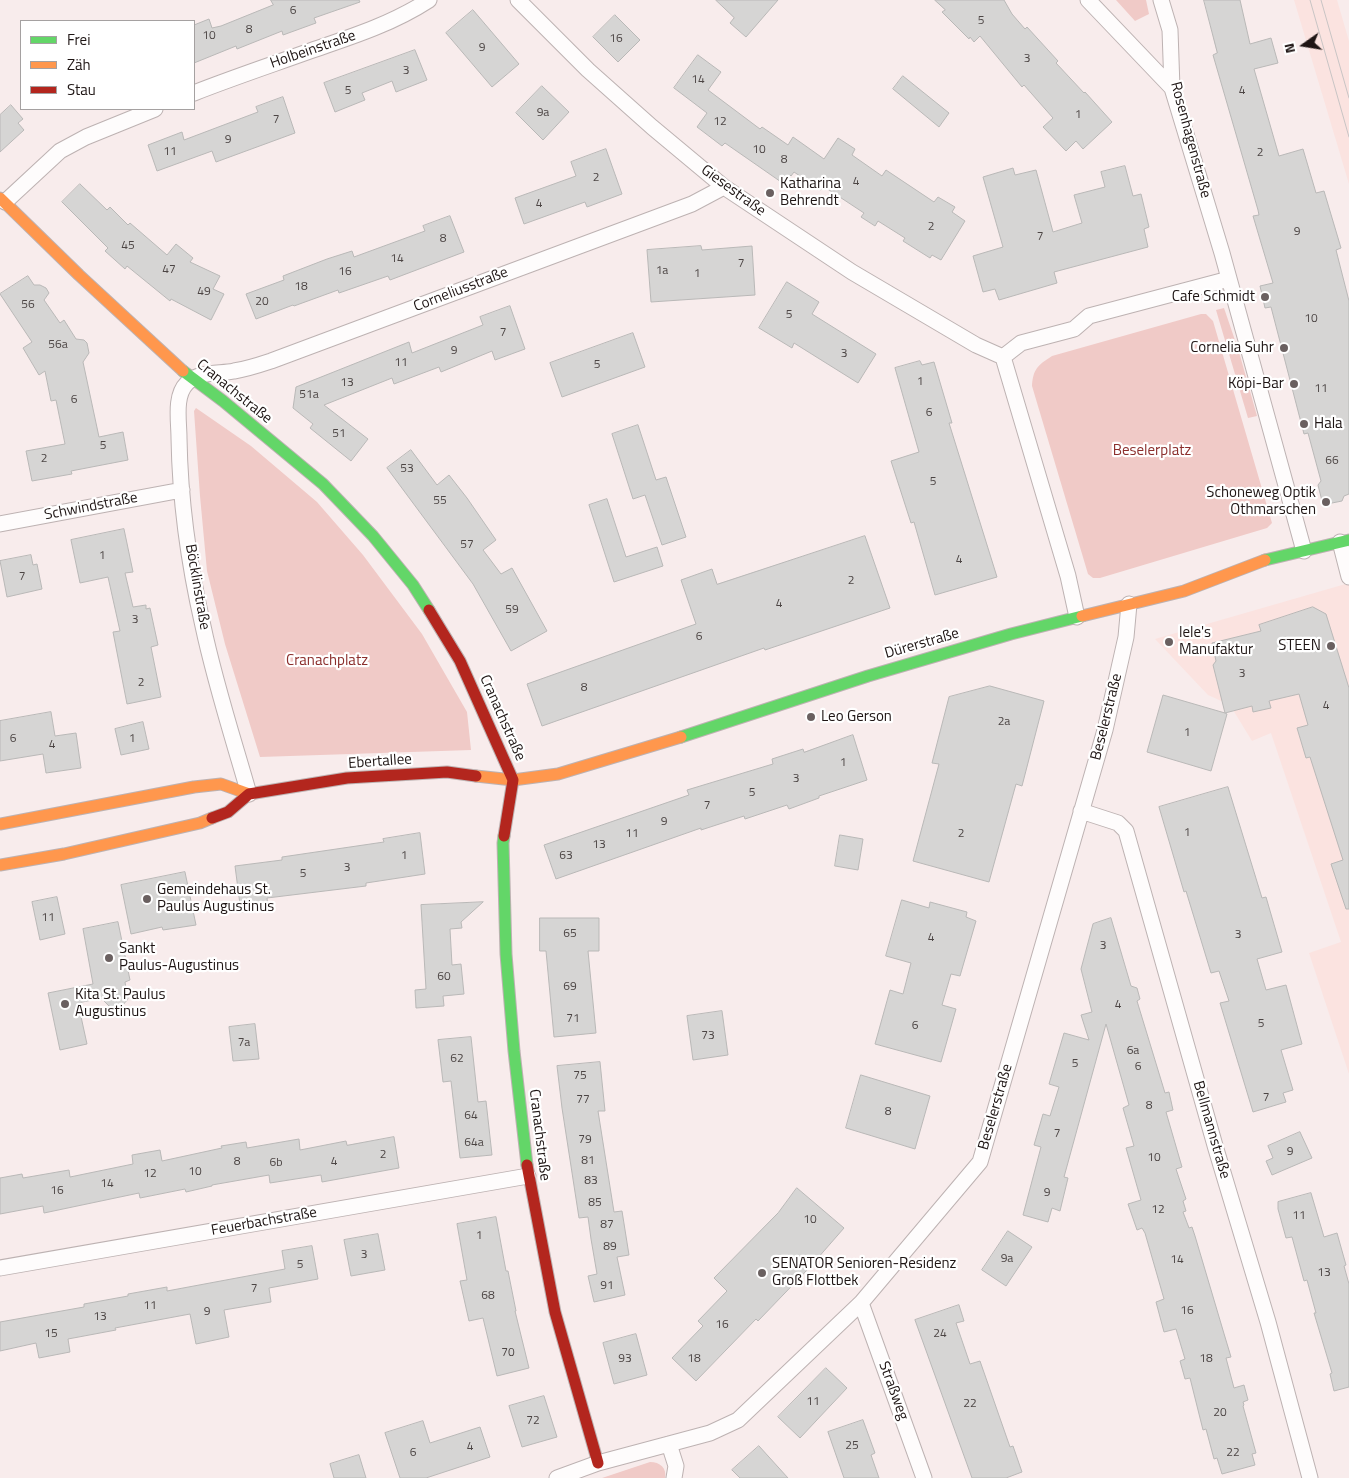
<!DOCTYPE html>
<html>
<head>
<meta charset="utf-8">
<style>
  body { margin:0 }
  #map { position:relative; width:1349px; height:1478px; overflow:hidden; background:#f8ecec; font-family:"Titillium Web",sans-serif }
  canvas { display:block }
  .legend { position:absolute; left:20px; top:20px; width:175px; height:90px; box-sizing:border-box; background:#fff; border:1px solid #a5a1a1; margin:0; padding:6px 9px; list-style:none; font-size:15px; color:#1e1514 }
  .legend li { display:flex; align-items:center; gap:10px; height:25px }
  .legend b { width:25px; border:1px solid #a5a1a1 }
  .north { position:absolute; left:1279px; top:20px; width:50px; height:50px; -webkit-text-stroke:4px #fff; paint-order:stroke; rotate:257deg; font-size:14px; font-weight:700; line-height:20px; text-align:center; color:#1e1514 }
  .north::after { content:''; display:block; margin:auto; width:18px; height:22px; background:#1e1514; clip-path:polygon(50% 0,100% 100%,50% 72%,0 100%) }
</style>
</head>
<body>
<div id="map">
<canvas width="1349" height="1478"></canvas>
<ul class="legend">
<li><b style="height:6px;background:#63d668"></b>Frei</li>
<li><b style="height:6px;background:#ff974d"></b>Zäh</li>
<li><b style="height:6px;background:#b3261e"></b>Stau</li>
</ul>
<div class="north">N</div>
</div>
<script>
const c = document.querySelector('canvas').getContext('2d');
c.lineJoin = 'round';
function paint(path, color) { c.fillStyle = color; c.fill(path, 'evenodd'); }
function trace(path, color, width, dash) { c.strokeStyle = color; c.lineWidth = width; c.lineCap = dash ? 'butt' : 'round'; c.setLineDash(dash || []); c.stroke(path); }
function label(font, color, halo, rows, align = 'center') {
  c.font = font + ' "Titillium Web",sans-serif'; c.lineWidth = 4.5; c.setLineDash([]); c.textBaseline = 'middle'; c.strokeStyle = halo; c.fillStyle = color; for (const [text, x, y, turn = 0] of rows) {
    c.save(); c.translate(x, y); c.rotate((+turn || 0) * Math.PI / 180); c.textAlign = isNaN(turn) ? turn : align; if (halo) c.strokeText(text, 0, 0); c.fillText(text, 0, 0); c.restore();
  }
}
const built = new Path2D(`
  M1294,0H1337L1349,41V184Z
  M1349,583V1074L1309,953L1341,942L1271,733L1252,741L1230,705L1208,695L1155,639Z`);
const green = new Path2D(`
  M1116,0H1146L1149,14L1135,21Z
  M1224,308L1239,352L1257,416L1248,418L1216,310Z
  M1201,314H1206L1213,321L1272,523L1267,528L1100,578H1093L1088,574L1032,386C1033,369 1038,365 1052,356Z
  M196,408L251,446L317,502L363,555L422,634L467,712L471,750L260,757L225,644L207,571L200,496L194,411Z
  M650,1462C660,1462 667,1468 665,1478H602Z`);
const building = new Path2D(`
  M271,0H359L360,2L314,18L316,23L283,35L282,31L237,49L236,46L194,63V25L209,19L212,28L221,26L273,5Z
  M716,0H778L746,37L730,23L734,18Z
  M935,0H1004L1012,14L1025,29L1027,27L1058,61L1056,63L1084,93L1085,92L1112,122L1083,149L1076,141L1066,151L1043,127L1053,118L1024,85L1022,87L980,36L974,42L970,37L969,39L942,12L945,10Z
  M1204,0H1240L1250,44L1271,38L1278,63L1254,69L1279,156L1303,149L1316,193L1324,191L1341,248L1336,250L1349,301V494L1344,496L1342,501L1327,504L1322,501L1318,485L1321,481L1308,433L1304,434L1271,307L1265,308L1260,286L1273,283L1253,216L1259,215L1258,210L1213,55L1217,53Z
  M473,10L519,64L492,87L446,33Z
  M615,15L640,40L618,62L593,37Z
  M415,50L427,80L396,92L392,81L362,93L365,100L335,112L324,83Z
  M698,55L721,72L708,90L760,129L762,127L788,145L793,137L824,159L838,138L855,149L852,155L882,176L886,170L934,202L938,197L955,207L952,212L965,221L941,260L932,255L930,258L903,241L905,238L878,221L875,226L861,217L864,213L823,186L821,190L794,172L791,176L790,175L784,184L725,143L722,146L697,127L707,113L674,88Z
  M903,76L949,113L939,127L893,89Z
  M542,86L569,112L543,140L516,113Z
  M283,97L295,133L216,162L212,151L157,171L148,145L182,132L184,140L258,112L256,107Z
  M11,105L23,119L18,123L24,130L0,152V115Z
  M606,149L622,194L587,207L585,202L524,224L515,198L576,176L571,162Z
  M1125,166L1133,196L1141,194L1149,227L1144,229L1148,247L1054,272L1057,283L999,300L995,289L983,292L973,256L1003,247L983,177L1013,168L1015,175L1036,170L1053,232L1082,223L1074,195L1105,187L1101,172Z
  M80,184L107,210L110,207L128,225L130,223L167,255L176,244L193,258L190,262L220,276L213,289L224,294L211,320L171,299L170,301L127,266L125,269L105,251L108,248L62,202Z
  M450,216L464,252L390,280L388,276L339,293L338,290L294,306L293,305L256,319L246,294L284,280L283,276L327,259L352,251L354,257L425,231L423,226Z
  M701,246L702,250L752,246L755,295L651,302L647,250Z
  M28,276L34,285H40L46,288L49,293L44,300L60,323L64,320L76,339L84,340L87,343L89,353L83,362L99,437L123,432L128,460L71,471L72,474L32,481L26,451L65,444L56,400L51,401L45,371L39,375L23,348L32,342L0,294Z
  M787,282L819,302L812,314L876,354L858,383L794,343L792,348L759,328Z
  M510,306L525,349L495,360L492,351L441,372L439,367L394,384L392,378L324,405L368,439L351,461L310,428L313,424L293,408L296,387L409,342L412,353L483,325L480,317Z
  M633,333L645,367L562,397L550,363Z
  M920,361L922,365L934,362L952,423H949L997,577L935,595L914,522L911,523L891,461L919,452L895,368Z
  M638,425L656,480L666,477L686,537L662,545L645,495L633,499L612,434Z
  M411,450L437,485L449,475L467,498L496,540L483,550L501,574L512,568L547,631L511,651L473,584L387,468Z
  M607,499L626,557L657,547L663,566L614,582L589,505Z
  M124,529L133,572L125,573L133,607L146,605V609L150,608L158,645L151,647L161,697L127,704L113,632L120,631L108,577L80,583L71,540Z
  M865,536L890,608L765,650L764,648L542,726L527,684L696,624L681,580L712,569L717,584Z
  M31,555L33,565L37,564L42,589L7,597L0,561Z
  M1313,607L1326,614L1349,688V909H1346L1331,864L1343,860L1310,757L1306,758L1297,728L1308,725L1299,694L1269,701L1271,708L1253,712L1252,706L1225,713L1227,714L1211,771L1147,752L1163,695L1225,713L1213,665L1216,661L1212,643L1261,631L1259,625Z
  M990,686L1044,701L1022,786L1016,784L989,882L913,861L939,764L932,763L949,697Z
  M51,712L55,736L76,733L81,768L46,773L43,754L0,761V721Z
  M143,722L149,749L121,755L115,729Z
  M853,735L867,780L819,796V798L789,809L787,805L745,819L744,816L701,830V828L556,879L544,845L689,795L687,790L773,764L772,759L803,749L804,752Z
  M1228,787L1262,898L1266,897L1282,952L1257,959L1266,990L1286,985L1302,1044L1281,1050L1293,1090L1283,1093L1286,1102L1253,1112L1220,1003L1229,1001L1219,971L1211,973L1186,891L1184,892L1159,807Z
  M420,833L425,874L366,883V886L267,898L268,908L241,912L235,866L282,860V857L384,842L383,839Z
  M840,835L863,839L858,870L835,866Z
  M185,872L196,925L163,930L162,927L131,934L121,885Z
  M57,897L65,934L40,940L32,902Z
  M902,900L929,908L930,902L967,912L966,917L976,921L960,976L951,974L942,1005L956,1009L941,1062L875,1044L890,990L903,994L911,963L886,956Z
  M483,902L461,922L462,928L450,929L452,965L461,964L464,994L443,996L444,1006L416,1008L415,990L426,989L421,905Z
  M540,918H599V951H588L596,1033L554,1037L546,951H540Z
  M1111,918L1131,986L1137,988L1140,999L1137,1001L1165,1093L1169,1092L1173,1110L1166,1112L1182,1167L1176,1169L1186,1199L1183,1201L1186,1211L1183,1212L1189,1228L1192,1227L1195,1236L1225,1337L1231,1357L1226,1358L1234,1388L1244,1385L1248,1400L1243,1402L1244,1405L1243,1406L1256,1453L1252,1454L1255,1465L1222,1474L1217,1458L1214,1459L1206,1429L1203,1430L1190,1378L1185,1379L1180,1361L1185,1359L1176,1329L1164,1332L1156,1302L1164,1299L1145,1233L1142,1228L1137,1230L1128,1204L1141,1200L1126,1148L1134,1146L1123,1108L1129,1105L1106,1024L1064,1177L1068,1178L1060,1211L1052,1208L1048,1222L1023,1215L1041,1147L1034,1145L1043,1114L1050,1116L1059,1087L1049,1084L1064,1033L1089,1040L1081,1015L1092,1012L1081,969L1093,924Z
  M118,922L130,980L125,982L128,999L122,1006L114,1008L109,1006L101,998L78,1003L87,1044L60,1050L48,993L93,984L83,929Z
  M722,1011L728,1055L693,1060L687,1016Z
  M255,1024L259,1059L233,1061L229,1027Z
  M471,1037L478,1102L486,1101L492,1155L460,1158L451,1081L443,1082L438,1040Z
  M600,1062L605,1111H598L614,1212L622,1211L629,1255L617,1257L625,1295L594,1302L588,1276L597,1274L591,1239L588,1217L579,1218L562,1108L557,1066Z
  M861,1075L930,1096L915,1149L846,1128Z
  M1300,1132L1312,1158L1272,1175L1266,1161L1273,1158L1268,1146Z
  M394,1137L399,1168L322,1182L321,1175L270,1183L269,1175L212,1185V1186L186,1192L185,1189L140,1198L139,1193L44,1213L43,1206L0,1214V1178L22,1174L23,1178L69,1170L70,1177L133,1164L132,1155L160,1150L162,1161L222,1148L221,1146L246,1142L247,1148L299,1139L300,1150L346,1141L347,1145Z
  M797,1188L844,1228L810,1267L758,1321L756,1319L696,1381L672,1358L703,1326L698,1321L727,1291L714,1278L778,1213Z
  M1311,1193L1324,1237L1337,1233L1346,1265L1344,1266L1349,1284V1387L1334,1391L1330,1374L1332,1373L1314,1313H1316L1307,1280L1304,1281L1292,1237L1286,1238L1278,1209V1202Z
  M496,1217L506,1271H508L516,1311H515L529,1368L497,1376L483,1318L469,1321L460,1281L467,1280L457,1224Z
  M1008,1231L1032,1247L1006,1286L982,1270Z
  M378,1234L385,1270L351,1276L344,1240Z
  M312,1246L318,1279L269,1288L271,1302L224,1310L229,1337L196,1344L190,1314L115,1328L116,1330L68,1339L70,1352L39,1358L36,1343L0,1351V1322L84,1307V1304L128,1296V1294L167,1287V1291L285,1269L282,1251Z
  M959,1305L964,1321L956,1323L970,1364L980,1361L1010,1447L1013,1446L1022,1472L1006,1478H972L915,1320Z
  M636,1334L647,1375L614,1384L603,1343Z
  M826,1368L847,1388L800,1438L778,1417Z
  M544,1396L557,1437L522,1447L509,1406Z
  M863,1420L875,1453L871,1455L879,1478H844L828,1432Z
  M423,1421L430,1443L480,1427L490,1457L426,1478H400L385,1433Z
  M759,1446L788,1478H740L732,1470Z
  M359,1455L366,1478H334L330,1464Z`);
const street = new Path2D(`
  M518,0L588,70L652,127L724,187L852,272L976,345L1003,357
  M1088,0L1172,88
  M1161,0L1170,30L1172,88L1222,253L1304,551
  M194,93C232,78 271,65 310,51C351,37 392,24 429,0
  M5,202L60,151L86,137L155,109
  M1003,357L1068,576L1077,617
  M1003,357L1021,343L1074,329L1089,316L1229,279
  M0,524L182,490
  M1340,542L1349,577
  M249,794C233,738 215,683 203,626C189,565 180,500 179,438C179,421 174,396 187,383C199,371 219,374 234,371C247,369 259,365 271,361L692,204L724,187
  M1081,811L1118,823L1126,831L1216,1149L1268,1322L1310,1478
  M0,1268L528,1176
  M861,1303L924,1478
  M557,1478L598,1463L669,1444
  M674,1478L676,1466L669,1444L710,1433L738,1420L861,1303L980,1162L1105,730L1126,637L1129,604`);
const fast = new Path2D(`
  M183,371L223,401L323,484L373,536L413,585L429,610
  M1265,560L1349,540
  M681,737L868,676L1011,634L1082,616
  M504,836L503,843L506,954L514,1051L527,1165`);
const slow = new Path2D(`
  M0,198L79,275L183,371
  M1082,616L1184,591L1265,560
  M476,776L513,780L558,774L681,737
  M0,824L194,787L221,784L249,794
  M0,865L64,854L200,823L212,818`);
const jam = new Path2D(`
  M429,610L460,661L513,780L504,836
  M212,818L228,812L249,794L347,778L447,772L476,776
  M527,1165L555,1312L598,1463`);
const tram = new Path2D(`
  M1310,0L1349,137
  M1321,0L1349,98`);
const markers = [
  [770,193,5,"#6a6060"],
  [1265,297,5,"#6a6060"],
  [1284,348,5,"#6a6060"],
  [1294,384,5,"#6a6060"],
  [1304,424,5,"#6a6060"],
  [1326,502,5,"#6a6060"],
  [1169,642,5,"#6a6060"],
  [1331,646,5,"#6a6060"],
  [811,717,5,"#6a6060"],
  [147,899,5,"#6a6060"],
  [109,958,5,"#6a6060"],
  [65,1004,5,"#6a6060"],
  [762,1273,5,"#6a6060"]
];
const numberNames = [
  ["6",293,11],
  ["5",981,21],
  ["8",249,30],
  ["10",209,36],
  ["16",616,39],
  ["9",482,48],
  ["3",1027,59],
  ["3",406,71],
  ["14",698,80],
  ["5",348,91],
  ["4",1242,91],
  ["9a",543,113],
  ["1",1078,115],
  ["7",276,120],
  ["12",720,122],
  ["9",228,140],
  ["10",759,150],
  ["11",170,152],
  ["2",1260,153],
  ["8",784,160],
  ["2",596,178],
  ["4",856,182],
  ["4",539,204],
  ["2",931,227],
  ["9",1297,232],
  ["7",1040,237],
  ["8",443,239],
  ["45",128,246],
  ["14",397,259],
  ["7",741,264],
  ["47",169,270],
  ["1a",662,271],
  ["16",345,272],
  ["1",697,274],
  ["18",301,287],
  ["49",204,292],
  ["20",262,302],
  ["56",28,305],
  ["5",789,315],
  ["10",1311,319],
  ["7",503,333],
  ["56a",58,345],
  ["9",454,351],
  ["3",844,354],
  ["11",401,363],
  ["5",597,365],
  ["1",920,382],
  ["13",347,383],
  ["11",1321,389],
  ["51a",309,395],
  ["6",74,400],
  ["6",929,413],
  ["51",339,434],
  ["5",103,446],
  ["2",44,459],
  ["66",1332,461],
  ["53",407,469],
  ["5",933,482],
  ["55",440,501],
  ["57",467,545],
  ["1",102,556],
  ["4",959,560],
  ["7",22,577],
  ["2",851,581],
  ["4",779,604],
  ["59",512,610],
  ["3",135,620],
  ["6",699,637],
  ["3",1242,674],
  ["2",141,683],
  ["8",584,688],
  ["4",1326,706],
  ["2a",1004,722],
  ["1",1187,733],
  ["6",13,739],
  ["1",132,739],
  ["4",52,745],
  ["1",843,763],
  ["3",796,779],
  ["5",752,793],
  ["7",707,806],
  ["9",664,822],
  ["1",1187,833],
  ["11",632,834],
  ["2",961,834],
  ["13",599,845],
  ["1",404,856],
  ["63",566,856],
  ["3",347,868],
  ["5",303,874],
  ["11",48,918],
  ["65",570,934],
  ["3",1238,935],
  ["4",931,938],
  ["3",1103,946],
  ["60",444,977],
  ["69",570,987],
  ["4",1118,1005],
  ["71",573,1019],
  ["5",1261,1024],
  ["6",915,1026],
  ["73",708,1036],
  ["7a",244,1043],
  ["6a",1133,1051],
  ["62",457,1059],
  ["5",1075,1064],
  ["6",1138,1067],
  ["75",580,1076],
  ["7",1266,1098],
  ["77",583,1100],
  ["8",1149,1106],
  ["8",888,1112],
  ["64",471,1116],
  ["7",1057,1134],
  ["79",585,1140],
  ["64a",474,1143],
  ["9",1290,1152],
  ["2",383,1155],
  ["10",1154,1158],
  ["81",588,1161],
  ["8",237,1162],
  ["4",334,1162],
  ["6b",276,1163],
  ["10",195,1172],
  ["12",150,1174],
  ["83",591,1181],
  ["14",107,1184],
  ["16",57,1191],
  ["9",1047,1193],
  ["85",595,1203],
  ["12",1158,1210],
  ["11",1299,1216],
  ["10",810,1220],
  ["87",607,1225],
  ["1",479,1236],
  ["89",610,1247],
  ["3",364,1255],
  ["9a",1007,1259],
  ["14",1177,1260],
  ["5",300,1265],
  ["13",1324,1273],
  ["91",607,1286],
  ["7",254,1289],
  ["68",488,1296],
  ["11",150,1306],
  ["16",1187,1311],
  ["9",207,1312],
  ["13",100,1317],
  ["16",722,1325],
  ["15",51,1334],
  ["24",940,1334],
  ["70",508,1353],
  ["93",625,1359],
  ["18",694,1359],
  ["18",1206,1359],
  ["11",813,1402],
  ["22",970,1404],
  ["20",1220,1413],
  ["72",533,1421],
  ["25",852,1446],
  ["4",470,1447],
  ["6",413,1453],
  ["22",1233,1453]
];
const streetNames = [
  ["Holbeinstraße",313,50,-19],
  ["Rosenhagenstraße",1190,140,75],
  ["Giesestraße",733,191,36],
  ["Corneliusstraße",461,290,-21],
  ["Cranachstraße",234,392,39],
  ["Schwindstraße",91,507,-11],
  ["Böcklinstraße",197,587,80],
  ["Dürerstraße",922,644,-16],
  ["Beselerstraße",1107,717,-76],
  ["Cranachstraße",502,718,66],
  ["Ebertallee",380,762,-4],
  ["Beselerstraße",996,1107,-74],
  ["Bellmannstraße",1211,1130,74],
  ["Cranachstraße",539,1135,83],
  ["Feuerbachstraße",264,1222,-10],
  ["Straßweg",893,1391,70]
];
const poiNames = [
  ["Katharina",780,184],
  ["Behrendt",780,201],
  ["Cafe Schmidt",1255,297,"right"],
  ["Cornelia Suhr",1274,348,"right"],
  ["Köpi-Bar",1284,384,"right"],
  ["Hala",1314,424],
  ["Schoneweg Optik",1316,493,"right"],
  ["Othmarschen",1316,510,"right"],
  ["lele's",1179,633],
  ["Manufaktur",1179,650],
  ["STEEN",1321,646,"right"],
  ["Leo Gerson",821,717],
  ["Gemeindehaus St.",157,890],
  ["Paulus Augustinus",157,907],
  ["Sankt",119,949],
  ["Paulus-Augustinus",119,966],
  ["Kita St. Paulus",75,995],
  ["Augustinus",75,1012],
  ["SENATOR Senioren-Residenz",772,1264],
  ["Groß Flottbek",772,1281]
];
const parkNames = [
  ["Beselerplatz",1152,451],
  ["Cranachplatz",327,661]
];
paint(built, '#fbe3e0');
paint(green, '#f0cac7');
paint(building, '#d6d5d4');
trace(building, '#b9b8b7', 1);
trace(street, '#bdb2b2', 17);
trace(fast, '#bdb2b2', 13);
trace(slow, '#bdb2b2', 13);
trace(jam, '#bdb2b2', 13);
trace(street, '#fefcfc', 15);
trace(fast, '#63d668', 11);
trace(slow, '#ff974d', 11);
trace(jam, '#b3261e', 11);
trace(tram, '#c8c4c4', 1);
for (const [x, y, r, color] of markers) { const dot = new Path2D(); dot.arc(x, y, r, 0, 2 * Math.PI); c.fillStyle = color; c.fill(dot); trace(dot, '#fff', 2); }
label('12px', '#4c4544', null, numberNames);
label('15px', '#1e1514', '#fff', streetNames);
label('15px', '#1e1514', '#fff', poiNames, 'left');
label('15px', '#8b2e2c', '#fff', parkNames);
</script>
</body>
</html>
